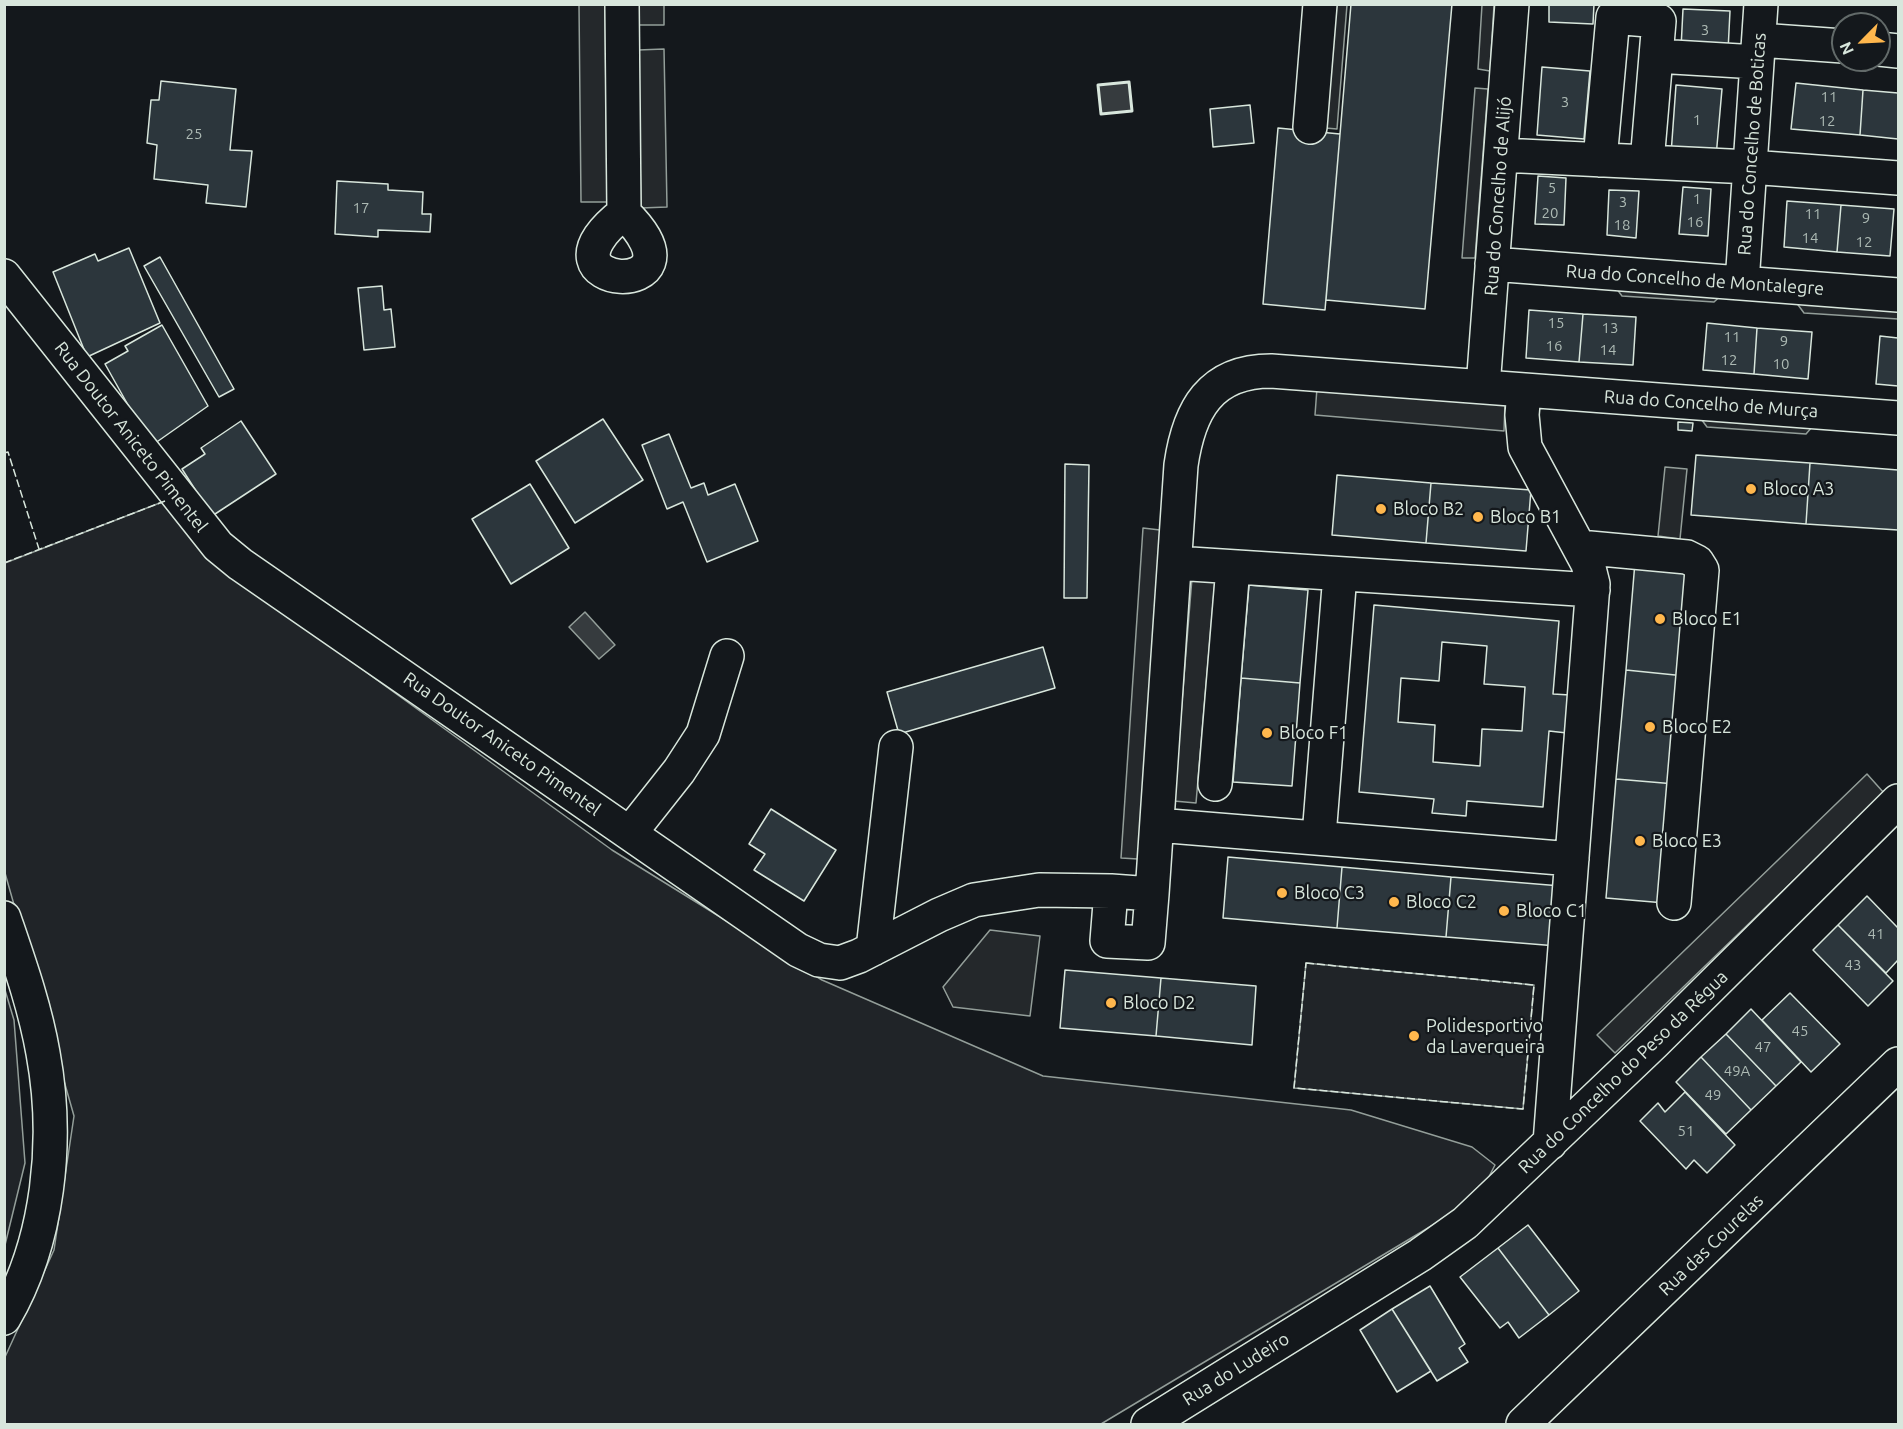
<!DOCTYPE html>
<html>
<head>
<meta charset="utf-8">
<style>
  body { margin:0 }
  #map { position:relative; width:1903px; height:1429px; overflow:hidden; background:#14181c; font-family:Ubuntu,sans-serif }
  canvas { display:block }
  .frame { position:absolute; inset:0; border:6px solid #d8e6dc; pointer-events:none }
  .north { position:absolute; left:1831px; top:12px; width:60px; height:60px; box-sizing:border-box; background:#14181c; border:2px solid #626a69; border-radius:50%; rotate:246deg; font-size:16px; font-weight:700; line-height:24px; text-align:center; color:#d8e6dc }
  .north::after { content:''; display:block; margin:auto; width:21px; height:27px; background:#ffb74d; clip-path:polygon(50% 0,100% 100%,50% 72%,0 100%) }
</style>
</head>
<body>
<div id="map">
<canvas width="1903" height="1429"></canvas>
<div class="frame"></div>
<div class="north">N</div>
</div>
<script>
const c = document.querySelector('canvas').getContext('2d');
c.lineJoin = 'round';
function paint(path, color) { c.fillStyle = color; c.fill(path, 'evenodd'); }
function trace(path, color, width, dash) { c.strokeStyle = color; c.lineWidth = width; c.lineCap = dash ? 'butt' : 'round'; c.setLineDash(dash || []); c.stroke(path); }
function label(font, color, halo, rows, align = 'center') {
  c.font = font + ' Ubuntu,sans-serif'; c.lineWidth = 4.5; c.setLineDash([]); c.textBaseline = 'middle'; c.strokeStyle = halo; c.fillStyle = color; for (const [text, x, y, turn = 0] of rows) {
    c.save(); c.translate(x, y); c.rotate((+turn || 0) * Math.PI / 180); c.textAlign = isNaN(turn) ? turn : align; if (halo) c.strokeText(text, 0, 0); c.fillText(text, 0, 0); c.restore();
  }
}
const green = new Path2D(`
  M170,499L261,596L612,850L822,980L1043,1076L1351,1110L1472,1147L1495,1165L1478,1198L1101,1424H5V1357L54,1250L74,1116L5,873V563Z
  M1306,963L1534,985L1523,1109L1294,1088Z
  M5,990L14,1020L25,1163L5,1245Z`);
const parking = new Path2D(`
  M579,5H605L607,202H581Z
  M638,5H664V25H638Z
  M1323,5H1347L1337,129L1314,127Z
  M1482,5H1494L1490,71L1478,69Z
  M664,49L667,207L641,208L638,50Z
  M1475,88L1488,89L1475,258H1462Z
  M1611,281L1728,289L1714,302L1622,296Z
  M1793,298L1898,305V319L1804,313Z
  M1317,388L1505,403L1504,431L1315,415Z
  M1696,412L1818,420L1806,434L1707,427Z
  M1665,467L1687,469L1680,539L1658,536Z
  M1143,528L1160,530L1138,859L1121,858Z
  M1192,578L1215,580L1196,803L1174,801Z
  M1867,774L1884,793L1615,1053L1597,1035Z
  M990,930L1040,936L1030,1016L953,1007L943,987Z`);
const water = new Path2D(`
  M1129,82L1132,111L1101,114L1098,85Z
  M585,612L615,645L599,659L569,627Z`);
const building = new Path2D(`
  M1351,4H1452L1425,309L1326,300Z
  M1549,4H1594L1593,24L1549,22Z
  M1683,9L1730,11L1728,51L1681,48Z
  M1542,67L1590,71L1584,139L1537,135Z
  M161,81L236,89L230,150L252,151L246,207L206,203L208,185L154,179L157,145L147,143L151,100H159Z
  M1796,83L1863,90L1860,135L1791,129Z
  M1676,85L1722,89L1716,157L1671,154Z
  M1863,90L1898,93V139L1860,135Z
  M1250,105L1254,143L1213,147L1210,109Z
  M1278,128L1340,134L1325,310L1263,304Z
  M1538,176L1566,178L1564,225L1535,224Z
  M337,181L388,184V190L423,192L422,214H431L430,232L378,230V237L335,234Z
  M1683,187L1711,189L1708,236L1679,234Z
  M1609,190L1639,191L1636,238L1607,235Z
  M1787,201L1841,205L1837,252L1784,247Z
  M1841,205L1894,209L1890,256L1837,252Z
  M129,248L160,323L87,357L53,272L95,254L98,261Z
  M160,257L234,389L219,397L144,266Z
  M382,286L384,310L391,309L395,347L364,350L358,288Z
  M1529,310L1583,314L1579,362L1526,358Z
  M1583,314L1636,317L1633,365L1579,362Z
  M1707,323L1757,328L1754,374L1703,370Z
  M162,325L208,406L151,446L105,364L128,351L125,346Z
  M1757,328L1812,332L1808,379L1754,374Z
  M1880,336L1898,338V386L1876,384Z
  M603,419L643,480L575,523L536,461Z
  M241,421L276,474L212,516L182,469L205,454L201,448Z
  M1678,422L1693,423L1692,431L1678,430Z
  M669,434L691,488L704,483L708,495L735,484L758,541L707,562L683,502L667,509L642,445Z
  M1696,455L1810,463L1806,524L1691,515Z
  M1810,463L1898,470V530L1806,524Z
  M1065,464L1089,465L1087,598H1064Z
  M1337,475L1431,483L1426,543L1332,535Z
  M1431,483L1531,490L1526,551L1426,543Z
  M530,484L569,548L511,584L472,519Z
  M1635,562L1694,568L1685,676L1626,670Z
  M1249,585L1308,590L1300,683L1241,678Z
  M1374,605L1559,621L1553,694L1570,695L1567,733L1549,731L1543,807L1467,801L1466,816L1432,813L1434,799L1359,792Z
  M1442,642L1487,646L1484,684L1525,687L1522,731L1482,729L1480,766L1433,762L1435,725L1398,722L1401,678L1439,681Z
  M1043,647L1055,688L899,734L887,692Z
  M1626,670L1685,676L1675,784L1616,779Z
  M1241,678L1300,683L1292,786L1233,782Z
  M1616,779L1675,784L1665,903L1606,898Z
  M771,809L836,850L804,901L754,870L765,854L749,844Z
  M1228,857L1342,867L1337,928L1223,918Z
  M1342,867L1451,877L1446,937L1337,928Z
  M1451,877L1561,886L1557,946L1446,937Z
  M1867,896L1898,928V960L1886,973L1838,925Z
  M1838,925L1893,981L1868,1006L1813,950Z
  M1065,970L1161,978L1156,1036L1060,1028Z
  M1161,978L1256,986L1252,1045L1156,1036Z
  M1790,993L1840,1044L1811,1072L1762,1020Z
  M1751,1009L1801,1062L1776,1086L1726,1034Z
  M1726,1034L1776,1086L1751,1110L1701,1057Z
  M1701,1057L1751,1110L1726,1134L1676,1082Z
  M1685,1092L1735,1145L1707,1173L1694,1160L1686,1169L1640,1121L1658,1103L1665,1112Z
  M1528,1225L1579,1291L1549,1315L1498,1248Z
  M1498,1248L1549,1315L1519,1338L1508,1322L1500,1328L1460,1277Z
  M1430,1286L1465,1344L1459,1348L1468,1362L1437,1381L1392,1309Z
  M1392,1309L1431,1371L1397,1392L1360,1330Z`);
const minor = new Path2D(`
  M622,4L624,213
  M1759,40L1843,46
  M1879,49L1898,51
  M1656,56L1757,62
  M1310,127L1320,4
  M1501,155L1750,167L1898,178
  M1600,160L1613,17L1659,21L1647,162
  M624,213C717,303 521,292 624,213Z
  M1492,264L1898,295
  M4,276L218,546L240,564L798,950L819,960L840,963L859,956L939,915L974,900L1039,890L1111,891
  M1742,283L1761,4
  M1483,387L1512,4
  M1524,390L1522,415L1525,447L1588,564L1593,584L1550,1143
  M1579,547L1687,557L1697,562L1702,570L1674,903
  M1175,563L1593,590
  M1215,784L1233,567
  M1157,825L1572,859
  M630,833L679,771L703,734L727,656
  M1319,836L1340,574
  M1111,891L1152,894L1148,943L1107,941Z
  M1152,894L1181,465C1189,410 1210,371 1271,371L1898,418
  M4,918C19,962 35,1007 43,1053C59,1140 49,1241 4,1318
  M873,949L896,747
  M1148,1424L1420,1255L1465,1223L1654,1043L1898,801
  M1523,1424L1898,1064`);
const fence = new Path2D(`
  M4,453L8,452L39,549
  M4,563L165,501
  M1306,963L1534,985L1523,1109L1294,1088Z`);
const wall = new Path2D(`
  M1129,82L1132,111L1101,114L1098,85Z`);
const markers = [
  [1751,489,6,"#ffb74d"],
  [1381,509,6,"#ffb74d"],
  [1478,517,6,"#ffb74d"],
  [1660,619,6,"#ffb74d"],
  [1650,727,6,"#ffb74d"],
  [1267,733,6,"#ffb74d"],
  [1640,841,6,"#ffb74d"],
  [1282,893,6,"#ffb74d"],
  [1394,902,6,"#ffb74d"],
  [1504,911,6,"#ffb74d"],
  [1111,1003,6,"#ffb74d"],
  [1414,1036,6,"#ffb74d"]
];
const numberNames = [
  ["3",1705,30],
  ["11",1829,97],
  ["3",1565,102],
  ["1",1697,120],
  ["12",1827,121],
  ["25",194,134],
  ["5",1552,188],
  ["1",1697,199],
  ["3",1623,202],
  ["17",361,208],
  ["20",1550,213],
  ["11",1813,214],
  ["9",1866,218],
  ["16",1695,222],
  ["18",1622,225],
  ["14",1810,238],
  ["12",1864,242],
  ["15",1556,323],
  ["13",1610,328],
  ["11",1732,337],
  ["9",1784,341],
  ["16",1554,346],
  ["14",1608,350],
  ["12",1729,360],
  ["10",1781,364],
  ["41",1876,934],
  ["43",1853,965],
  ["45",1800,1031],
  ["47",1763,1047],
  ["49A",1737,1071],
  ["49",1713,1095],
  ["51",1686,1131]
];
const streetNames = [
  ["Rua do Concelho de Boticas",1752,144,-86],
  ["Rua do Concelho de Alijó",1498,196,-86],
  ["Rua do Concelho de Montalegre",1695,280,4],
  ["Rua do Concelho de Murça",1711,404,4],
  ["Rua Doutor Aniceto Pimentel",131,437,52],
  ["Rua Doutor Aniceto Pimentel",502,744,35],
  ["Rua do Concelho do Peso da Régua",1623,1072,-44],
  ["Rua das Courelas",1711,1245,-44],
  ["Rua do Ludeiro",1236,1369,-32]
];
const poiNames = [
  ["Bloco A3",1763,489],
  ["Bloco B2",1393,509],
  ["Bloco B1",1490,517],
  ["Bloco E1",1672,619],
  ["Bloco E2",1662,727],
  ["Bloco F1",1279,733],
  ["Bloco E3",1652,841],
  ["Bloco C3",1294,893],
  ["Bloco C2",1406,902],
  ["Bloco C1",1516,911],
  ["Bloco D2",1123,1003],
  ["Polidesportivo",1426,1026],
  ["da Laverqueira",1426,1047]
];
paint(green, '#202428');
trace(green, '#939e99', 1.5);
paint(parking, '#24282b');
trace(parking, '#939e99', 1.5);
paint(water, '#363b3e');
trace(water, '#939e99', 1.5);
paint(building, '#2c363c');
trace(building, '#d8e6dc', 1.5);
trace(minor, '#d8e6dc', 36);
trace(minor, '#14181c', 33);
trace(fence, '#d8e6dc', 1.5, [8, 3]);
trace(wall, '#d8e6dc', 3);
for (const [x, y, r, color] of markers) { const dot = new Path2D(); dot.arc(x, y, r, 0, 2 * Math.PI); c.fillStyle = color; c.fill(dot); trace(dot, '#14181c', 2); }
label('15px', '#adbab4', null, numberNames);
label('18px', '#d8e6dc', '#14181c', streetNames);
label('18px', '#d8e6dc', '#14181c', poiNames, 'left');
</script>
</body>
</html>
